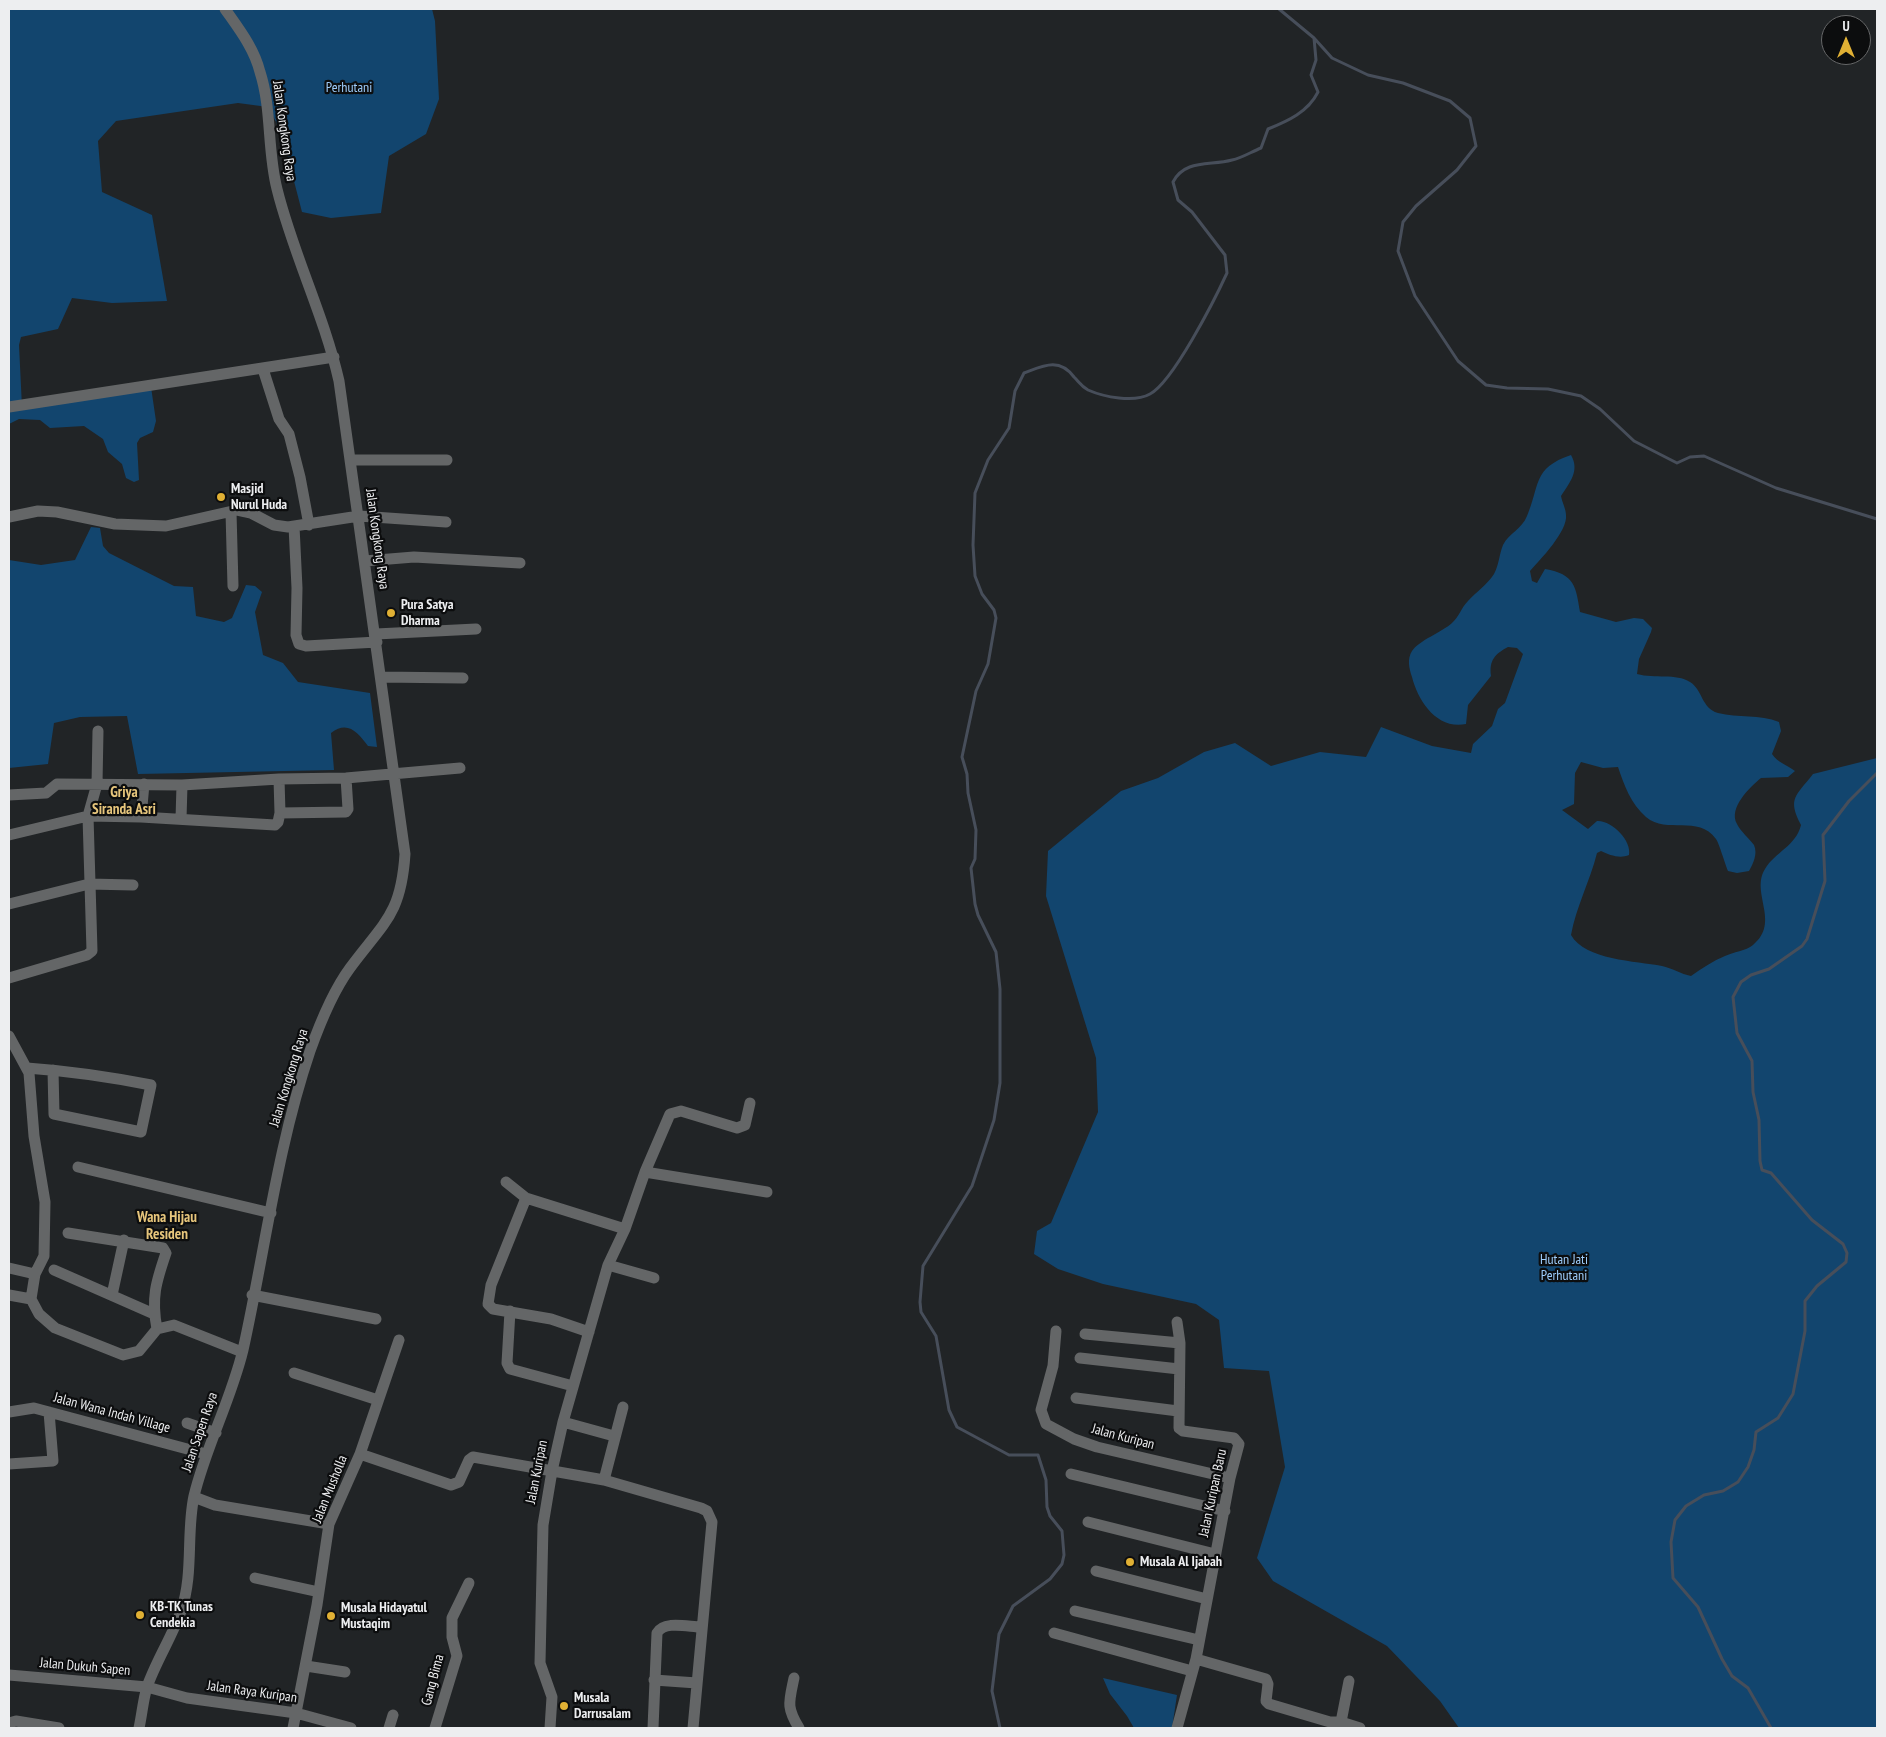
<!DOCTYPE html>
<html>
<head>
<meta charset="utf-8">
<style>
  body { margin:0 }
  #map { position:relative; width:1886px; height:1737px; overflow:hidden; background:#212426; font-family:"PT Sans Narrow",sans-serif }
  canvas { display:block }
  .frame { position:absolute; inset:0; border:10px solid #edeef0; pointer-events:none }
  .north { position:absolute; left:1821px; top:15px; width:50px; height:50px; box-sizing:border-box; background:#0c0d0e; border:1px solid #666768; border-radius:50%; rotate:0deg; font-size:14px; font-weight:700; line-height:20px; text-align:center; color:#edeef0 }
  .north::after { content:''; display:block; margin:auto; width:18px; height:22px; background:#e0b034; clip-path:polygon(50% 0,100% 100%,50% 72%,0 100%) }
</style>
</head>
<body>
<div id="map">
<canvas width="1886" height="1737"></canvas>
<div class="frame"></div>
<div class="north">U</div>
</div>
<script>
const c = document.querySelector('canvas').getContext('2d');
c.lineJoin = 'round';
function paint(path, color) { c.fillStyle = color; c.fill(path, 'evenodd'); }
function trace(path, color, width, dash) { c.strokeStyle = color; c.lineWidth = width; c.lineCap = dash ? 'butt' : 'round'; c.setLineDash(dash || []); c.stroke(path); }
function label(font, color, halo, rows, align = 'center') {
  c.font = font + ' "PT Sans Narrow",sans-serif'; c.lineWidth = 4.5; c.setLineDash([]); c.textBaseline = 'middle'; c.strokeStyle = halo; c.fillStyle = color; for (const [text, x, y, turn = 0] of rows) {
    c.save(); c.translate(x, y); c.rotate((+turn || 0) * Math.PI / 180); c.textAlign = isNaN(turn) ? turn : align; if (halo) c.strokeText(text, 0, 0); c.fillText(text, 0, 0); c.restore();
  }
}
const green = new Path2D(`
  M9,9H432L435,21L439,99L426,134L389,156L381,213L331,218L302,212L281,131L268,107L238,103L116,121L98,141L102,192L152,215L167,301L112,303L72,298L58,329L21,337L19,345L22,407L151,387L156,421L153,432L140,438L137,443L139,480L134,482L126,478L122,464L108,452L103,439L84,426L50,428L40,420L19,419L9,424Z
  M1571,455C1580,471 1570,482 1561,496C1562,502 1566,509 1566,515C1568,531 1540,560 1530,571L1532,581L1537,583L1545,569C1575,574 1576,587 1580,612L1616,622L1634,618L1643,619L1652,628L1651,632L1639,659L1637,674C1655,679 1676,673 1690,682C1703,690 1701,708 1718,713C1738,718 1760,714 1779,722L1781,731L1772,754C1778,763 1786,764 1795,771L1788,777L1761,778C1750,787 1728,808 1737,824C1741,832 1749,838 1754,845C1758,854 1753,864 1749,871L1737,873L1728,871C1725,864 1719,843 1716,839C1698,814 1667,835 1646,817C1631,804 1624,785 1618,767L1603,768L1581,762L1575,773L1574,804L1562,810L1588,829L1597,821C1612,820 1632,841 1629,855C1620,859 1609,855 1601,851L1597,853C1590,881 1576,907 1571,935C1585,960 1636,961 1662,966C1672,968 1681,974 1691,976C1702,968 1713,961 1725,956C1733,952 1746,951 1753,945C1781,922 1750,893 1765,869C1775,852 1796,846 1801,825C1787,798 1796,796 1813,774L1877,758V1728H1459L1440,1701L1387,1646L1273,1581L1257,1558L1285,1467L1269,1371L1224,1368L1219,1320L1196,1304L1103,1284L1058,1269L1034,1254L1037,1231L1051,1223L1098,1112L1096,1058L1046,896L1048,851L1121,791L1158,778L1204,752L1235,743L1271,766L1320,752L1366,757L1381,727L1432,746L1471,753L1473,744L1492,726L1498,709L1505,703L1523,654L1517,648L1508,647C1495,654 1489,660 1491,676L1468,705L1466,724C1437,730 1418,701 1412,677C1409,668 1407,659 1412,651C1418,641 1442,632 1452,623C1459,617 1461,608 1468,601C1476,592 1487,585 1494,574C1499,565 1499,555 1503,545C1509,533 1522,529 1527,516C1540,486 1532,468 1571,455Z
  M91,527L100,528L103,546L109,553L174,586L193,587L196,616L224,622L232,618L246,585L255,586L262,592L255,612L263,655L283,663L298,682L370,693L377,747L368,746C358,733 348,720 331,733L334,770L138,774L127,716L80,717L54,723L48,764L9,768V560L41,565L75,560Z
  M1103,1678L1177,1695L1172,1728H1134L1127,1716L1110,1694Z`);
const stream = new Path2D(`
  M1279,9L1314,38L1332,58L1368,75L1403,83L1450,101L1470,118L1476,146L1457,170L1416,206L1403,222L1398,251L1415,296L1458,361L1486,385L1507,388L1548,389L1581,396L1600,409L1634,441L1677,463L1690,457L1704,456L1776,488L1877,519
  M1000,1728L992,1691L999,1634L1013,1606L1050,1579L1062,1564L1064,1555L1062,1531L1050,1516L1047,1507L1046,1480L1038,1455H1009L957,1427L949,1410L936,1336L921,1312L920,1302L923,1266L972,1186L994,1120L1000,1083V989L996,952L978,915L975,904L971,868L975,859L976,830L968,793L967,774L962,757L976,691L988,664L996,618L994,610L982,594L975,576L973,545L975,493L988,460L1009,428L1015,391L1024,373C1043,366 1059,357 1074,377C1079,382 1081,386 1088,390C1104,397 1134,403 1150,394C1173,382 1215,299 1227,273L1225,255L1192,212L1178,200L1173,182C1185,159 1210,166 1232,160C1242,158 1251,152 1261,148L1268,129C1288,121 1308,112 1318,92L1311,75L1316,60L1314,38
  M1771,1728L1748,1688L1732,1676L1722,1659L1698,1607L1673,1578L1671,1542L1675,1520L1686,1506L1704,1495L1723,1491L1738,1482L1748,1467L1754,1450L1756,1432L1778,1418L1793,1394L1805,1331V1301L1817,1286L1846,1262L1847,1253L1843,1244L1812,1220L1771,1173L1762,1170L1760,1161L1759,1120L1753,1092L1752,1061L1737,1033L1733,997L1741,982L1751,975L1769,969L1802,946L1807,939L1825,881L1823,835L1849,801L1877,773`);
const minor = new Path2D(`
  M263,369L279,419L289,434L300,477L309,525
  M9,407L334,357
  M351,460H447
  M231,512L233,586
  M9,517L38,511L57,512L115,524L166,526L237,510L251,513L274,525L288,527L359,516L446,522
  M294,526L297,588L296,635L299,644L306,646L377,642
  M365,561L414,557L520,563
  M376,634L476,629
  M381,677L463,678
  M9,795L46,793L57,784L182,785L279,779L346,778L460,768
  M280,813L346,812L348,809L346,778
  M141,817L144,784
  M181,819L182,785
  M9,835L88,816L141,817L275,825L278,822L280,813L279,779
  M9,904L89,884L133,885
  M9,978L87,955L92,951L88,816L97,784L98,731
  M9,1036L29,1073L34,1136L45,1202L44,1256L35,1274L31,1299L39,1314L55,1328L123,1355L139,1351L157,1329L174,1325L242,1352
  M27,1068C69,1071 110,1077 151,1085L141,1132L54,1114L53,1070
  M78,1167L271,1213
  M645,1172L767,1192
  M506,1182L526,1198L625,1229
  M526,1198L491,1285L488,1304L493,1309L551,1319L589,1332
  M68,1233L163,1248L166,1253C156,1282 151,1298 157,1329
  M608,1265L654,1278
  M9,1268L35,1274
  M54,1270L154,1314
  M9,1295L31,1299
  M112,1295L124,1240
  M252,1295L376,1319
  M510,1311L507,1363L510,1369L573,1386
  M1056,1331L1053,1366L1041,1410L1046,1424L1074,1439L1097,1447L1230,1478
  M1085,1334L1180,1343
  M1080,1358L1179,1369
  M294,1373L378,1400
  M1076,1398L1178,1411
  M623,1407L604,1480L701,1508L707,1511L712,1522L693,1728
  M9,1412L34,1408L206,1454
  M563,1422L614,1436
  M187,1423L216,1433
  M360,1454L451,1485L459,1482L469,1460L473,1457L604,1480
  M9,1464L53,1461L49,1412
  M1071,1474L1225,1511
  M194,1497L215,1505L329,1524
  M1088,1522L1215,1554
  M1096,1571L1207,1599
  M255,1578L319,1592
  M1075,1611L1199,1640
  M1054,1633L1192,1671
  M1196,1659L1266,1679L1268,1684L1266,1701L1269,1704L1330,1722H1341L1339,1728
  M306,1666L345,1672
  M9,1675L147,1687L187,1698L296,1713L351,1728
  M794,1678C789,1702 786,1707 799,1728
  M654,1680L697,1683
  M1349,1681L1341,1722L1360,1728
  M9,1723L16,1721L59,1728
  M139,1728C142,1715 143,1700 147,1687C156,1661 172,1637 181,1611C194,1574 186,1533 194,1496C206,1446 231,1400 243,1350C265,1251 277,1148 310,1051C320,1023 333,991 350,968C384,922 401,915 405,854L339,381C324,315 293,254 277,189C267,150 272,109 260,72C254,48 239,29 225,9
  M293,1728L317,1605L329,1524L360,1454L399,1340
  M389,1728L393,1715
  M435,1728L457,1656L452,1637V1618L469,1583
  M550,1728L552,1697L540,1663L543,1525L552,1471L563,1422L608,1265L625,1229L645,1172L670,1114L681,1111L737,1128L745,1125L750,1103
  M653,1728L657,1633C664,1620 689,1627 701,1627
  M1177,1728L1196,1659L1230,1478L1239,1444L1234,1438L1183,1431L1179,1428L1180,1343L1177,1322`);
const markers = [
  [221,497,5,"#e0b034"],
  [391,613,5,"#e0b034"],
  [1130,1562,5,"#e0b034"],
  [140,1615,5,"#e0b034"],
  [331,1616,5,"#e0b034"],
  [564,1706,5,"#e0b034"]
];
const parkNames = [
  ["Perhutani",349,88],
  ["Hutan Jati",1564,1260],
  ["Perhutani",1564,1276]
];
const streetNames = [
  ["Jalan Kongkong Raya",284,131,82],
  ["Jalan Kongkong Raya",377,539,82],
  ["Jalan Kongkong Raya",289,1078,-73],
  ["Jalan Wana Indah Village",112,1413,15],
  ["Jalan Sapen Raya",200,1432,-71],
  ["Jalan Kuripan",1123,1437,15],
  ["Jalan Kuripan",537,1472,-79],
  ["Jalan Musholla",330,1489,-68],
  ["Jalan Kuripan Baru",1213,1493,-78],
  ["Jalan Dukuh Sapen",85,1667,5],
  ["Gang Bima",433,1680,-75],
  ["Jalan Raya Kuripan",252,1692,8]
];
const poiNames = [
  ["Masjid",231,489],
  ["Nurul Huda",231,505],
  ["Pura Satya",401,605],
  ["Dharma",401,621],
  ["Musala Al Ijabah",1140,1562],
  ["KB-TK Tunas",150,1607],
  ["Cendekia",150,1623],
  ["Musala Hidayatul",341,1608],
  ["Mustaqim",341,1624],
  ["Musala",574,1698],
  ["Darrusalam",574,1714]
];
const neighbourhoodNames = [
  ["Griya",124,793],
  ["Siranda Asri",124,810],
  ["Wana Hijau",167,1218],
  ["Residen",167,1235]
];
paint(green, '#12456e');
trace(stream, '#474e5a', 3);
trace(minor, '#646667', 11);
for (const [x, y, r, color] of markers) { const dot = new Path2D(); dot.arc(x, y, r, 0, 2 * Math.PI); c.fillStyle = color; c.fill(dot); trace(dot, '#0c0d0e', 2); }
label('14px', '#9ecdfb', '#0c0d0e', parkNames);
label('14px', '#edeef0', '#0c0d0e', streetNames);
label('bold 14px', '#edeef0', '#0c0d0e', poiNames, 'left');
label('bold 15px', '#e7c67c', '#0c0d0e', neighbourhoodNames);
</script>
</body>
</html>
